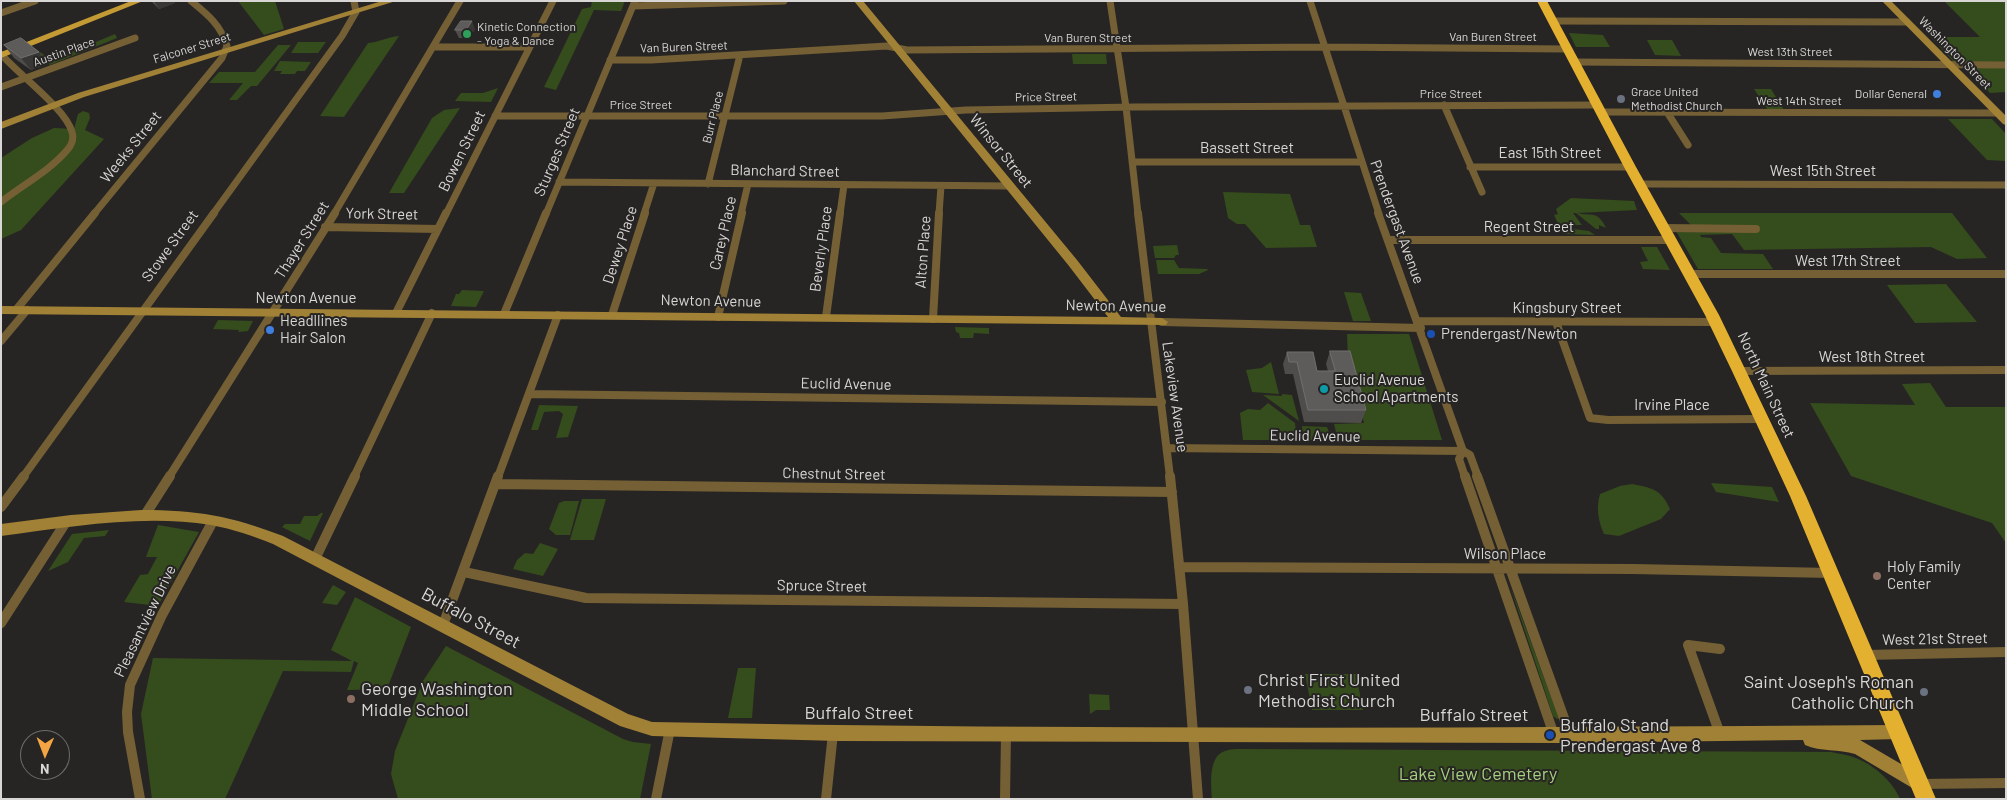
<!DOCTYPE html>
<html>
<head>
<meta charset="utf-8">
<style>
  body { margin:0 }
  #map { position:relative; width:2007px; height:800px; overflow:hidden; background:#272524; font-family:Barlow,sans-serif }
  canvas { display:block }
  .frame { position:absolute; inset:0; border:2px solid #d9d7d6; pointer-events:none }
  .north { position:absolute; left:20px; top:730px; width:50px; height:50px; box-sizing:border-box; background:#272524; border:1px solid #6e6c6b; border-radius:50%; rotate:181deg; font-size:14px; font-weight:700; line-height:20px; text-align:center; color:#d9d7d6 }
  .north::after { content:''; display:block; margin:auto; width:18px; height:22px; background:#f3a443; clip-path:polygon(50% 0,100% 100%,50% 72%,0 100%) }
</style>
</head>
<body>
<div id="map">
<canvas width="2007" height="800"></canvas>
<div class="frame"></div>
<div class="north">N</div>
</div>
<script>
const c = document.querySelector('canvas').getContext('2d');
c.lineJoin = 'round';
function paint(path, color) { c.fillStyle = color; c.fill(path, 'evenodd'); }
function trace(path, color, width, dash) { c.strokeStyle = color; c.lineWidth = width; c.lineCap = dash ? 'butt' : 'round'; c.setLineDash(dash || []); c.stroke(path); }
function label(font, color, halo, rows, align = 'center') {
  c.font = font + ' Barlow,sans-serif'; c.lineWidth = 4; c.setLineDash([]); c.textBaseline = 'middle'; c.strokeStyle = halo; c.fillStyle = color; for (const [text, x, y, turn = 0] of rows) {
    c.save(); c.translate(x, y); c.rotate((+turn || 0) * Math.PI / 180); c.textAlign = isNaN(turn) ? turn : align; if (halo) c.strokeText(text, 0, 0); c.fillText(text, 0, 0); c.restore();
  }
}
const green = new Path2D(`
  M238,1H275L284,29L264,35Z
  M592,1H625L621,11L594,10L556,90L544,87L582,9L591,7Z
  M1944,1H2006V62H1954L1931,37H1980Z
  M1569,33L1603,35L1610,47H1576Z
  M115,34L117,38L50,65L31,50L35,49L51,59L60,57Z
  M399,36L344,117L320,116L368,43C380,42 387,37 399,36Z
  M1647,40H1672L1681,56L1655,55Z
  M298,42H326L318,53H291Z
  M278,45H291L257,86H251L237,100H229L243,83H209L219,72H255Z
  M1072,54H1106L1107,64H1073Z
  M280,61L311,62L305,71H297L295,74H280L282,71H274Z
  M2006,67V92L1990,93L1965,68Z
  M498,88L491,102L455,101L461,93H483Z
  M1754,89H1771L1784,110H1768Z
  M460,108L404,193H389L432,118L444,110Z
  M83,111L89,113L90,118L85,130L104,139L21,230L1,239V158L32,138L54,128L74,129L78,114Z
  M1948,119H1992L2006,134V161L1987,160Z
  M1223,192L1290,194L1300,225H1310L1317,247L1266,248L1245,224H1237L1228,218Z
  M1571,198L1634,201L1637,210L1577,213C1591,217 1597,209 1606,228L1599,225V229H1596L1576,213H1573L1582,225H1565L1566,228L1589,231L1595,235L1563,234L1554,215L1558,214L1556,209Z
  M1679,213H1952L1987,258L1957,259L1931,247L1744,250L1732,234L1700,235L1701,237L1711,238L1721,253L1763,254L1773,269H1698L1676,231L1695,229Z
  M1177,245L1179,255H1176L1174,258H1155L1153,246Z
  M1641,247H1657L1670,270L1643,269L1640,262L1648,261Z
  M1156,260H1174L1179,268L1207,269L1208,270L1199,274H1158Z
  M1946,284L1977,322L1915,323L1887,285Z
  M462,290L484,291L476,307L451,306L456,294H459Z
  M1344,292L1361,293L1371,321H1353Z
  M218,320L253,321L248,331L238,332L239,330L213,329Z
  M955,327L989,328V334L974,333L973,338H960L959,333L956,332Z
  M1347,334H1409L1442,440H1338L1334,424L1364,423L1348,359Z
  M1271,362L1279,394L1252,392L1246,370L1262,368Z
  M1930,383L1946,407H2006V543L1992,523L1851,476L1810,403L1915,405L1902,384Z
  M1282,394L1292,395L1299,421L1263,395L1282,396Z
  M1268,403L1295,423L1297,440H1243L1240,413L1248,409L1260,410Z
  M539,405L578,406L568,437L556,438L563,414L559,411L544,412L538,430H531Z
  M1302,426L1327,427L1332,440H1303Z
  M1711,483L1772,487L1779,502L1716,492Z
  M1632,484C1652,488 1661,489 1670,509L1661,519L1619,536L1604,534C1598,521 1596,507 1600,494L1620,486Z
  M582,499H606L594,540H570Z
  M564,501H579L570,535H556L549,529L559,503Z
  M321,513H323L310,541L282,527L285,524H300L304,516H317Z
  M158,525L199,532L158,606L124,602L140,575L148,574L157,557H146Z
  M109,530L105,536L84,538L68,562L48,571L72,534Z
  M540,543L558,549L543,576L513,569L517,560L525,553L533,554Z
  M1509,583L1559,718L1557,719L1553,716Z
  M333,585L346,592L337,605L322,603Z
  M355,597L411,627L387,689L347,690L358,663L354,661L351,672L283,671L225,799H152L141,714L153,658L352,661L331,650Z
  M446,646L623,739L633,742L651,744L640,799H398L391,774L395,751L423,681Z
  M738,668H756L752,718H728Z
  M1305,674H1356L1363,710H1312Z
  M1089,694L1109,695L1110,710H1096L1090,714Z
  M1242,749L1831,752C1840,754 1850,755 1858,759C1875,766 1893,782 1900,799H1212C1211,785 1208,756 1225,751C1230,749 1236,749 1242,749Z`);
const streetFar2 = new Path2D(`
  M1110,1L1126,107L1138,214
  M1310,1L1379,214
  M633,6L784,1
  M1,13L35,1
  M1553,21L1907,22
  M433,47H529
  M610,60H651L887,46L907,50L1324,47L1567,49
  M1574,62L2006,65
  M1,87L135,38
  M1444,105L1482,192
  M1601,112L1997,113
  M1667,112L1688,145
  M495,116H882L966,110L1134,107L1597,105
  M1132,162H1361
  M1470,167H1630
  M559,182L1010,186
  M708,184L740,55
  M1640,184L2006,185
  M1,202C22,185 50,171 68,149C72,144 74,138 72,132C66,109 19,75 2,55
  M94,214L222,58L227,46C221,25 207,14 191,1
  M213,214L342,36L356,12L354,1
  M334,214L460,1
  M446,214L553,1
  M546,214L635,1
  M644,214L654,183
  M741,214L748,184
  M840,214L844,185
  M939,214L941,186`);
const streetFar1 = new Path2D(`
  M1138,213L1170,477
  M1378,213L1463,451
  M325,227L438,229
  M1664,228L1756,229
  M1388,240H1671
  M1690,274H2006
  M16,310L95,213
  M396,313L446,213
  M504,314L546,213
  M612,315L645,213
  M718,317L742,213
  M826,317L840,213
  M933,319L939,213
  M1418,321L1715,322
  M1162,322L1421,328
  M1556,322L1590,418L1608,420L1761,419
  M1,341L27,310
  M1739,371L2006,370
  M529,394L1162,402
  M1167,448L1463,451L1470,455L1478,477
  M1463,451L1459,459L1465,477
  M23,477L214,213
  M169,477L335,213
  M354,477L432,313
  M498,477L558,315`);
const street = new Path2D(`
  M1170,476L1183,604L1198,799
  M1465,476L1554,735
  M1477,476L1570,735
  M496,484L1172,492
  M1,507L24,476
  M145,515L170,476
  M315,559L355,476
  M1179,567L1633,569L1831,573
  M464,572L586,598L1183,604
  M1,623L66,522
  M443,625L498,476
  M1720,649L1688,645L1720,734
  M1865,655L2006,652
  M1919,784L2006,783
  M140,799L128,732L127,712L130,685L162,615L213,521
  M656,799L670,729
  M826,799L833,733
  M1005,799L1006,733`);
const secondary = new Path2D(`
  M382,1H396L84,97L1,129V122L78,93Z
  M854,1H863L1077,260L1121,317L1162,318L1168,322L1166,325L1,314V306L1108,317L1069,266Z
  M1882,1H1891L2006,116V125L2003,124Z
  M141,510C197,510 231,516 283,536L628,714L652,722C1067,730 1483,728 1898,725L1904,727L1906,732L1904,737L1898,739L1860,740L1925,778L1927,784L1925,790L1919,792L1855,754C1839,749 1821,752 1805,745L1803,740L1558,743L839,741L652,736L620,726L273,544C253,536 233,529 211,525C142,514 70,527 1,536V524L71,515Z`);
const primary = new Path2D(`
  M131,1H143L1,58V52Z`);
const highway = new Path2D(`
  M1537,1H1547L1636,167L1719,315L1746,371L1806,496L1936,799H1916L1790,496L1732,371L1705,315L1624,167Z`);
const wall = new Path2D(`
  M151,1H174L175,3L159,9Z
  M475,29L469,38H459L455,30Z
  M4,45L39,52L48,64L31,70L14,58Z
  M1330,351L1366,410L1361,423L1304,422L1293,374H1285L1283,364L1287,352L1317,371H1328L1326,364Z`);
const shadedWall = new Path2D(`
  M154,1H174L175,3L159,9Z
  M472,21L475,29L469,38L466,30Z
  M39,52L48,64L31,70L21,58Z`);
const building = new Path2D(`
  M461,21H472L466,30H455Z
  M21,38L39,52L21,58L4,45Z
  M1330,351H1350L1366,410H1308L1297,362H1289L1287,352H1313L1317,371H1335Z`);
const markers = [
  [467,34,5,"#2e9e5b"],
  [1937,94,5,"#3f7fe0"],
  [1621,99,5,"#6b7280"],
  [270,330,5,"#3f7fe0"],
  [1431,334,5,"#1a4fb4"],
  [1324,389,5,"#0f9aa8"],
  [1877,576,5,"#8d6e63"],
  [1248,690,5,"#6b7280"],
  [1924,692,5,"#6b7280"],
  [351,699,5,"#8d6e63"],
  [1550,735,5,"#1a4fb4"]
];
const farPoinames = [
  ["Kinetic Connection",477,27],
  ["- Yoga & Dance",477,41],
  ["Grace United",1631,92],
  ["Methodist Church",1631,106],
  ["Dollar General",1927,94,"right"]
];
const farStreetnames = [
  ["Van Buren Street",1493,37],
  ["Van Buren Street",1088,38],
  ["Van Buren Street",684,47,-2],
  ["Falconer Street",192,48,-17],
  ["Austin Place",64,52,-20],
  ["West 13th Street",1790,52],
  ["Washington Street",1955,53,45],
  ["Price Street",1451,94],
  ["Price Street",1046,97,-1],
  ["West 14th Street",1799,101],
  ["Price Street",641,105],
  ["Burr Place",713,117,-76]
];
const streetNames = [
  ["Weeks Street",131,147,-51],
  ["Bassett Street",1247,148],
  ["Bowen Street",462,151,-64],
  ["Winsor Street",1001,151,51],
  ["Sturges Street",557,152,-67],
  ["East 15th Street",1550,153],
  ["Blanchard Street",785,171,1],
  ["West 15th Street",1823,171],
  ["York Street",382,214,1],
  ["Prendergast Avenue",1397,222,70],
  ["Regent Street",1529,227],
  ["Carey Place",723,233,-77],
  ["Thayer Street",302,240,-58],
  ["Dewey Place",620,245,-72],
  ["Stowe Street",170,246,-54],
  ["Beverly Place",821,249,-82],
  ["Alton Place",923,252,-86],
  ["West 17th Street",1848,261],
  ["Newton Avenue",306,298],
  ["Newton Avenue",711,301,1],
  ["Newton Avenue",1116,306,1],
  ["Kingsbury Street",1567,308],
  ["West 18th Street",1872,357],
  ["Euclid Avenue",846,384,1],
  ["North Main Street",1766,385,65],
  ["Lakeview Avenue",1175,397,82],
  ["Irvine Place",1672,405],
  ["Euclid Avenue",1315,436,1],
  ["Chestnut Street",834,474,1],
  ["Wilson Place",1505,554],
  ["Spruce Street",822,586,1],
  ["Pleasantview Drive",145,621,-64],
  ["West 21st Street",1935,639,-1]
];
const poiNames = [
  ["Headllines",280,321],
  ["Hair Salon",280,338],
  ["Prendergast/Newton",1441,334],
  ["Euclid Avenue",1334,380],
  ["School Apartments",1334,397],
  ["Holy Family",1887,567],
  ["Center",1887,584]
];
const nearStreetnames = [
  ["Buffalo Street",471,618,28],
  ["Buffalo Street",859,713],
  ["Buffalo Street",1474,715]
];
const nearPoinames = [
  ["Christ First United",1258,680],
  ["Methodist Church",1258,701],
  ["Saint Joseph's Roman",1914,682,"right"],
  ["Catholic Church",1914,703,"right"],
  ["George Washington",361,689],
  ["Middle School",361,710],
  ["Buffalo St and",1560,725],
  ["Prendergast Ave 8",1560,746]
];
const nearParknames = [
  ["Lake View Cemetery",1478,774]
];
paint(green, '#354c1c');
trace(streetFar2, '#746034', 7);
trace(streetFar1, '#746034', 8);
trace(street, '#746034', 10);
paint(secondary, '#a18136');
paint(primary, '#c49a34');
paint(highway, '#e4b02f');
paint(wall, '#4f4d4b');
paint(shadedWall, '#393735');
paint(building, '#5e5c5a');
trace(building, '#716f6e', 1);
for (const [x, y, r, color] of markers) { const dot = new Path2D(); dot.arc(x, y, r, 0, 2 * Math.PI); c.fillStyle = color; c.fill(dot); trace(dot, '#272524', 2); }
label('12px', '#d9d7d6', '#272524', farPoinames, 'left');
label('12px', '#d9d7d6', '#272524', farStreetnames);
label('15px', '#d9d7d6', '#272524', streetNames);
label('15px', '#d9d7d6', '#272524', poiNames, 'left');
label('18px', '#d9d7d6', '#272524', nearStreetnames);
label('18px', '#d9d7d6', '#272524', nearPoinames, 'left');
label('18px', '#a6d07e', '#272524', nearParknames);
</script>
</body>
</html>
